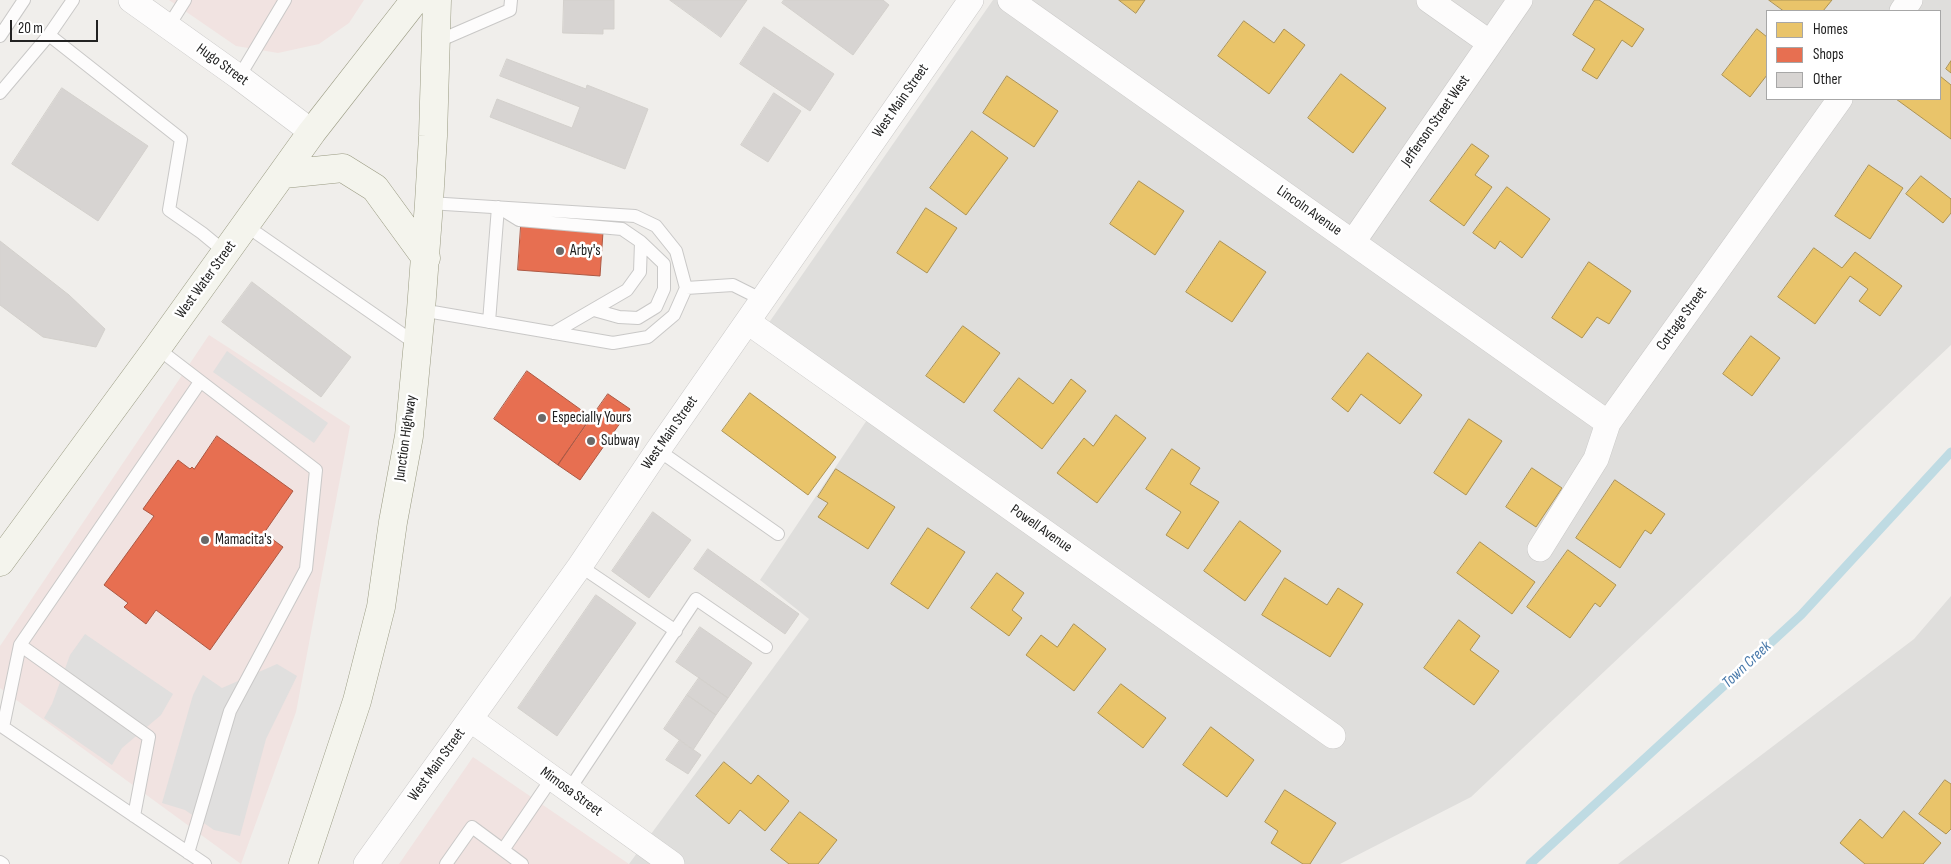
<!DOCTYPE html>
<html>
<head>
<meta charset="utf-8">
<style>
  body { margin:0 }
  #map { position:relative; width:1951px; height:864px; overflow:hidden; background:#f0eeeb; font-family:"Sofia Sans Condensed",sans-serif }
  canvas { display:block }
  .legend { position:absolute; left:1766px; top:10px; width:175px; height:90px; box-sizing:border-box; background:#fff; border:1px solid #a7a7a7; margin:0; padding:6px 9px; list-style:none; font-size:15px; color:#222 }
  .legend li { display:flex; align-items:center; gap:10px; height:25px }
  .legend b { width:25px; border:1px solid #a7a7a7 }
  .scale { position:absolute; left:10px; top:20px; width:88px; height:22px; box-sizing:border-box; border:2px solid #222; border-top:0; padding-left:6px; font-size:15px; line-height:18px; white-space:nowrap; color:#222; -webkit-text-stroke:4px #fff; paint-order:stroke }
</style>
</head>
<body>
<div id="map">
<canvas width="1951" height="864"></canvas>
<ul class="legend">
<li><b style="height:14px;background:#e9c46a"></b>Homes</li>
<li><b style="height:14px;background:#e76f51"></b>Shops</li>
<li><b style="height:14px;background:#d7d4d2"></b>Other</li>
</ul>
<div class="scale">20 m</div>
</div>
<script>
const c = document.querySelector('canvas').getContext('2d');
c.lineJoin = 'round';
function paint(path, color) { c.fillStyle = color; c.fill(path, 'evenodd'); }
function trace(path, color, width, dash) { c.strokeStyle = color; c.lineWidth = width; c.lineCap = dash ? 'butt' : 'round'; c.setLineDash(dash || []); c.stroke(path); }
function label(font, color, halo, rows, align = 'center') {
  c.font = font + ' "Sofia Sans Condensed",sans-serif'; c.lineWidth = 5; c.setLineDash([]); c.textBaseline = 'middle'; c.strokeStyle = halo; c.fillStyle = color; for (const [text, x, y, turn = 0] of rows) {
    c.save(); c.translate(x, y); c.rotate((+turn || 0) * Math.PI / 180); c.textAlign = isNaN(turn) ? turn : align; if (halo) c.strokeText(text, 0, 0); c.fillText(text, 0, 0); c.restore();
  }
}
const residential = new Path2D(`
  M993,0H1951V345L1471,797L1340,864H629L809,619L760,580L879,402L768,324ZM1767,11H1940V99H1767Z
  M1951,596V864H1618L1914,639Z`);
const commercial = new Path2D(`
  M169,0H364L349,23L319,44L278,53L236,46Z
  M209,335L350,426L296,712L241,864L0,688V646Z
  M473,757L629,864H399Z`);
const parking = new Path2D(`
  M227,351L328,423L314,443L213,372Z
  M85,634L173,694L161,715L122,748L112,765L44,718L52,704L70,655Z
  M277,664L297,676L266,739L240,836L214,830L185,810L162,803L193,695L203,675L222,688Z`);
const homes = new Path2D(`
  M1119,0H1145L1136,13Z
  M1595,0H1599L1644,29L1632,47L1622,40L1597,79L1582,70L1595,49L1573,35Z
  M1769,0H1832L1823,11H1784Z
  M1244,21L1274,43L1284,29L1305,45L1269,94L1218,56Z
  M1757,29L1767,37V75L1750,97L1722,75Z
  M1951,61V73L1946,69Z
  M1341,74L1386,108L1353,153L1308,118Z
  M1007,76L1058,111L1034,147L983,113Z
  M1940,76L1951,85V139L1896,99H1940Z
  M972,131L1008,158L966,215L930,188Z
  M1472,144L1489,156L1475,175L1492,187L1464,226L1430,201Z
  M1869,165L1903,188L1870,239L1835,216Z
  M1921,176L1951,199V213L1943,223L1906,194Z
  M1139,181L1184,211L1155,255L1110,224Z
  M1507,187L1550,219L1522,258L1500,241L1495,249L1473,233Z
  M926,208L957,228L927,273L897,253Z
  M1220,241L1266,272L1232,322L1186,292Z
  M1814,248L1842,268L1855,252L1902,286L1880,316L1859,301L1868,289L1850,276L1815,324L1778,297Z
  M1589,262L1631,291L1609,324L1597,317L1582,338L1552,318Z
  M963,326L1000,353L964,403L926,376Z
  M1751,336L1780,358L1752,396L1723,374Z
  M1368,353L1422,395L1400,424L1361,394L1348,412L1332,399Z
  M1019,378L1053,404L1071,379L1086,391L1042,449L994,411Z
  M750,393L836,457L808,495L722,431Z
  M1116,415L1146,438L1097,503L1057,473L1084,438L1093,446Z
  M1469,419L1502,441L1466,495L1434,473Z
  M1172,449L1200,468L1190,484L1219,502L1188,549L1166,535L1181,512L1146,489Z
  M1532,468L1562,488L1536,527L1506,507Z
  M836,469L895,507L868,549L818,517L828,503L818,497Z
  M1615,480L1665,514L1651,534L1645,530L1620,568L1576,538Z
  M1240,521L1281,551L1245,601L1204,571Z
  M928,528L965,552L928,609L891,584Z
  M1480,542L1535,582L1512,614L1457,573Z
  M1568,550L1616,585L1600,607L1595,603L1570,638L1527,607Z
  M997,573L1024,593L1012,610L1022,618L1009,636L971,608Z
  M1285,578L1327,605L1338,588L1363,604L1330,657L1262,615Z
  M1459,620L1480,636L1470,650L1499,671L1474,705L1424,668Z
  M1074,624L1106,649L1074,691L1026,655L1041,635L1057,647Z
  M1121,684L1166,718L1143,748L1098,713Z
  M1211,727L1254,760L1227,797L1183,765Z
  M724,762L751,784L758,775L789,801L765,831L740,810L729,824L696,796Z
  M1945,780L1951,784V829L1946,834L1919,814Z
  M1285,790L1336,823L1310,864H1303L1271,843L1278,831L1265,822Z
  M1904,811L1941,843L1923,864H1865L1840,843L1860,819L1882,838Z
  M800,812L837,840L818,864H789L771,850Z`);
const shops = new Path2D(`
  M521,226L603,232L600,276L518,270Z
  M527,371L591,417L558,465L494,419Z
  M608,394L630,409L580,480L558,465Z
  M217,436L293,491L264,533L283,547L210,650L156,610L146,624L124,607L128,603L104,585L154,516L143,509L178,460L190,469L192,467L194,469Z`);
const stream = new Path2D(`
  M1530,864L1801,615L1951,452`);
const building = new Path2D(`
  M564,0H614V29H603V34L563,33Z
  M670,0H747L721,37Z
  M784,0H883L889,5L853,55L782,3Z
  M764,27L834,74L810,111L740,64Z
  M507,59L586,89L587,85L648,109L625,169L490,117L497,99L572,128L580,107L500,76Z
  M62,88L148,146L98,221L12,164Z
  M774,93L801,111L768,162L741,145Z
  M0,241L69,295L105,329L96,347L43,337L0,305Z
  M252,282L351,357L321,397L222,322Z
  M653,512L691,540L649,598L612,571Z
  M708,549L799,614L785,634L694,569Z
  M596,595L636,623L557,736L518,708Z
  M700,627L752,663L728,698L676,662Z
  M699,678L728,698L716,715L687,695Z
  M687,695L716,715L693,750L664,729Z
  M680,740L701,755L688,774L666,760Z`);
const lane = new Path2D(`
  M168,27L185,0
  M49,35L181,139L169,210L202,233L225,252
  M0,36L24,0
  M436,42L510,10L511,0
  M239,77L285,0
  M0,93L49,35L73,0
  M245,225L418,345
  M686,288L733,285L763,300
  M421,310L613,343L648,337L674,315L686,288L676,251L656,226L635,216L429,203
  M594,310L619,317L638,318L656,307L664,289V264L641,242
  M489,322L498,207L519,220L622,229L641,242L640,272L627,290L553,333
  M157,348L316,470L306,569L230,711L188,853
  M658,450L778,534
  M580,566L676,631
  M20,645L149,737L134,816
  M0,725L205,864
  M3,727L20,645L200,382
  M569,790L696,599L766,647
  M503,850L552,778
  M0,862L3,864
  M446,864L472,827L522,864`);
const street = new Path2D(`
  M131,0L239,77L312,132
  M1010,0L1608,423
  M1429,0L1490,43
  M1902,11L1910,0
  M1353,242L1520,0
  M748,322L1333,736
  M1540,549L1596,459L1608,423L1840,99
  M470,719L672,864
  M366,864L580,566L658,450L971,0`);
const secondary = new Path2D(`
  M284,174L343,168L375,188L426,258
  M0,562L157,348L312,132L415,0
  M303,864L357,701L381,607L393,522L409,436L421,310L429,203L433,136L437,0`);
const markers = [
  [560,251,5,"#6a6968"],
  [542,418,5,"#6a6968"],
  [591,441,5,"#6a6968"],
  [205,540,5,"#6a6968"]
];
const streetNames = [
  ["Hugo Street",222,65,36],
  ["West Main Street",901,101,-55],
  ["Jefferson Street West",1436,121,-55],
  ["Lincoln Avenue",1309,211,35],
  ["West Water Street",206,280,-54],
  ["Cottage Street",1682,319,-54],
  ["West Main Street",670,433,-55],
  ["Junction Highway",406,438,-82],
  ["Powell Avenue",1041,529,35],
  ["West Main Street",437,765,-54],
  ["Mimosa Street",571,792,36]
];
const poiNames = [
  ["Arby's",570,251],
  ["Especially Yours",552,418],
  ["Subway",601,441],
  ["Mamacita's",215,540]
];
const waterNames = [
  ["Town Creek",1747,665,-43]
];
paint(residential, '#dfdedc');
paint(commercial, '#f1e3e1');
paint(parking, '#e0dfde');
paint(homes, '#e9c46a');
trace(homes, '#ad9354', 1);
paint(shops, '#e76f51');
trace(shops, '#ac5843', 1);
trace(stream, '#bfdbe3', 9);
paint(building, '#d7d4d2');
trace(building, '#d3d0cc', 1);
trace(lane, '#c9c8c7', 14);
trace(street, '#c9c8c7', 26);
trace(secondary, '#999a82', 29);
trace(lane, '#fdfcfc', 12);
trace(street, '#fdfcfc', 25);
trace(secondary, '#f4f4ed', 28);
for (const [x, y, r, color] of markers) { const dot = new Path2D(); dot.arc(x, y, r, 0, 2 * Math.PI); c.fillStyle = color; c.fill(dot); trace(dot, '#fff', 2); }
label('15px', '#222', '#fff', streetNames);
label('15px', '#222', '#fff', poiNames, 'left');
label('italic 16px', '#4a7aab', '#fff', waterNames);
</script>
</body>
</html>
